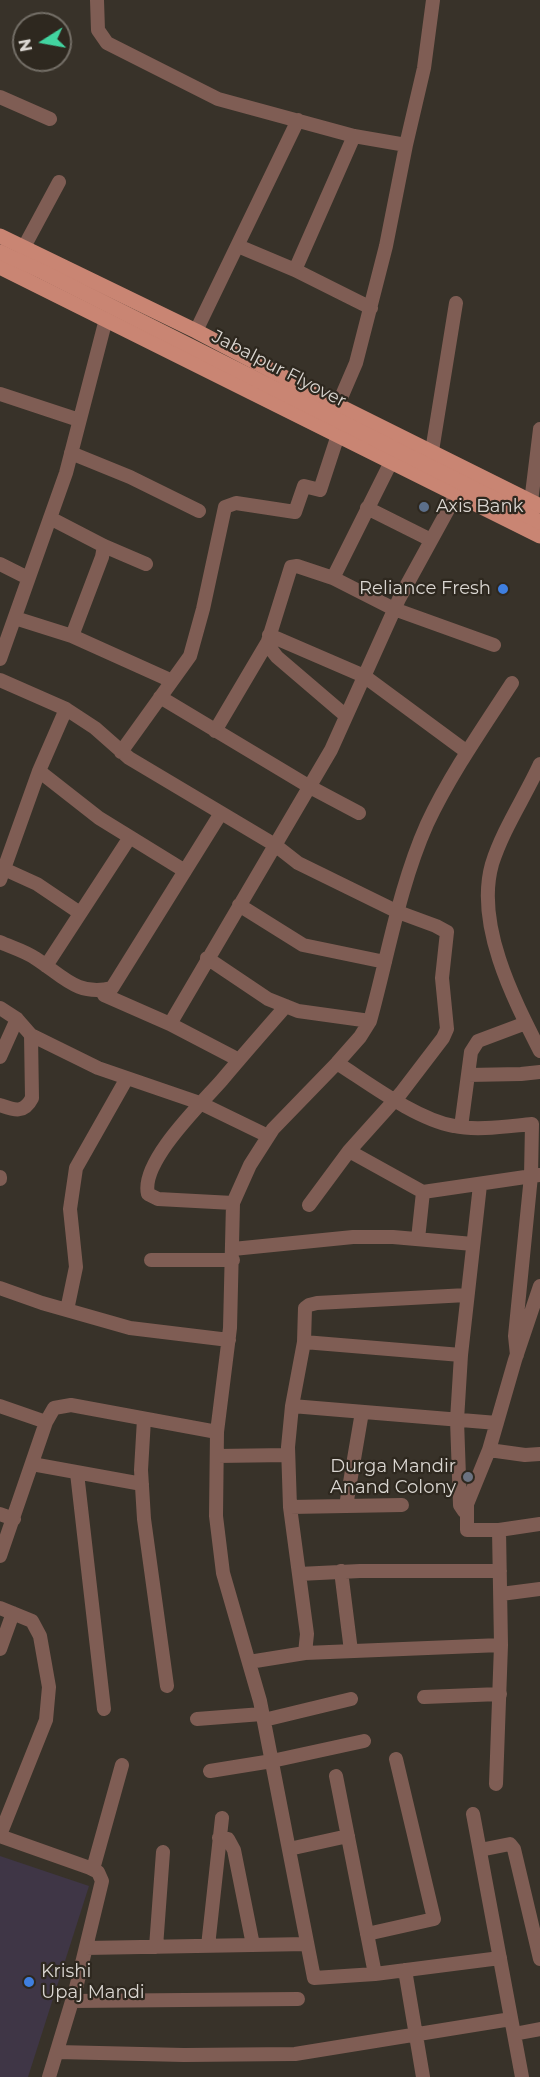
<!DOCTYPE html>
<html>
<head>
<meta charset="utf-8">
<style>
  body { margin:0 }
  #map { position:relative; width:540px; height:2077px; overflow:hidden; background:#383229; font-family:Montserrat,sans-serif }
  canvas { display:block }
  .north { position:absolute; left:12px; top:12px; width:60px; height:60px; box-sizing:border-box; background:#2e281f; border:2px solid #736e66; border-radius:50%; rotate:259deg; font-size:16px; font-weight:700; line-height:24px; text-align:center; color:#dad6d1 }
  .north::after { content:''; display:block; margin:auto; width:21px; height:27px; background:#42d4a0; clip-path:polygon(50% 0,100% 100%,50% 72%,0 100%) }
</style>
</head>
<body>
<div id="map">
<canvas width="540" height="2077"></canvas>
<div class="north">N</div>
</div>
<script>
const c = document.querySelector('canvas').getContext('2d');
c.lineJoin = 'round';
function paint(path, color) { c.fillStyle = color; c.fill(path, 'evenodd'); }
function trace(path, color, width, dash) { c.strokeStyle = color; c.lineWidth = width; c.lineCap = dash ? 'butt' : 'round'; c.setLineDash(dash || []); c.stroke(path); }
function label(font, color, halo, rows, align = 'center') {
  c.font = font + ' Montserrat,sans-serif'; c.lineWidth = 4.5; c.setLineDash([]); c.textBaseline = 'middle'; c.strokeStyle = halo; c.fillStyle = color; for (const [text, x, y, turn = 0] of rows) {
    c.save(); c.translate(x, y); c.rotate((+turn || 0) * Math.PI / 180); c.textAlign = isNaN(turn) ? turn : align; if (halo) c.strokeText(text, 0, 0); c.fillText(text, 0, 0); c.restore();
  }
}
const commercial = new Path2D(`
  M0,1856L89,1886L28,2077H0Z`);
const minor = new Path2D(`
  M97,0L98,30L107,43L218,99L354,136L406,145
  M0,97L50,119
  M238,246L295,270L371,308
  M24,247L59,182
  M295,270L354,136
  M196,331L298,120
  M0,394L79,420
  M334,414L356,363L386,246L406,145L424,68L433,0
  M432,451L456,303
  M71,453L130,477L199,511
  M531,502L540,429
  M367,508L431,540
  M50,518L104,546L146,564
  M0,564L28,578
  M333,578L391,462
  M15,618L72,636L172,681
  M269,635L364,676L467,752
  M72,636L102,557L104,546
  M0,659L66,473L106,319
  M0,680L66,709L95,728L129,758L275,845L298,863L398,912L436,926L447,932L442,978L447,1029L443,1038L401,1093L349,1151L309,1205
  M160,697L310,787L359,813
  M346,716L277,657L267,644L291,567L297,566L333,578L394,609L494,645
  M215,731L267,643
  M121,752L190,656L203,609L225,507L236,503L295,512L304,486L320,490L338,435
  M540,764C525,797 503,829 492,864C475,924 513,998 540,1051
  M39,771L99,818L185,871
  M4,869L37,884L80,913
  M0,880L39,771L66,709
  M239,905L303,945L385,962
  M0,942C11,947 25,951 35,958C62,975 77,997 112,988L221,813
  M207,958L268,999L298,1011L370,1021
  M46,966L130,837
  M104,995L170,1024L239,1060
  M0,1008L17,1019L31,1035L98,1068L200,1103L268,1136
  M170,1024L331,750L399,599L461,486
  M0,1057L17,1019
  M337,1063C370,1084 416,1119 454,1126C477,1131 509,1126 532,1124L531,1176L515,1336L517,1355
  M468,1075L521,1074L540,1072
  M0,1105C14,1110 24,1114 32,1098L31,1035
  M461,1127L471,1052L478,1041L526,1023
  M349,1151L423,1192L539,1175
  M0,1179V1177
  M233,1203L158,1199L148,1194C140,1162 202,1103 222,1080C243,1055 264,1031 286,1006
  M418,1239L423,1192
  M233,1249L353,1237H393L473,1244
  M151,1260H233
  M540,1286L515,1360L489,1450L467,1504V1530H499L540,1524
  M0,1288L42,1303L130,1328L229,1340
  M67,1310L76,1267L70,1209L76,1168L127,1078
  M304,1342L461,1355
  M0,1406L46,1422L0,1556
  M292,1406L497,1423
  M144,1419L141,1470L144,1519L167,1686
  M46,1422L54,1408L71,1405L217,1432
  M489,1450L525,1455L540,1454
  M217,1456L288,1455
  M32,1464L142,1484
  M77,1473L104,1709
  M346,1506L362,1412
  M290,1507L402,1505
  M464,1511L460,1505L457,1420L461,1355L480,1185
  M0,1514L14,1519
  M341,1571L351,1651
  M299,1574L360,1571H500
  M501,1594L540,1589
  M0,1608L32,1621L40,1636L49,1687L46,1720L0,1835
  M0,1649L13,1613
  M305,1653L307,1634L290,1507L288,1447L292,1406L304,1342L305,1308L309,1305L317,1303L467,1295
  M249,1662L305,1653L501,1645
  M424,1697L500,1694
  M197,1719L262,1714
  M264,1720L351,1699
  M210,1771L272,1761L364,1741
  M336,1776L375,1974
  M496,1784L501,1645L499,1530
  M473,1814L522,2077
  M0,1836L90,1868L98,1872L102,1881L76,1988L49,2077
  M219,1838L228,1839L234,1850L253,1945
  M289,1849L348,1836
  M480,1850L510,1844L514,1849L540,1959
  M93,1869L122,1765
  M367,1934L434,1919L396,1759
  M208,1946L222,1818
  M156,1947L163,1852
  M86,1948L307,1944
  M500,1958L375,1974L314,1978L260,1701L223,1573L216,1516L217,1432L230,1328L233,1203L250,1165L273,1129L337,1063L360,1037L370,1021C388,956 399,887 427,824C450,775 482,729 512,683
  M405,1970L423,2077
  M72,2001L298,1999
  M514,2034L540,2029
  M57,2052L184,2055L295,2054L511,2019`);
const major = new Path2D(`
  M0,236L196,331L337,405L540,506
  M0,267L540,536`);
const majorBridge = new Path2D(`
  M0,252L43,272L540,522`);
const markers = [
  [424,507,6,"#5c6f8a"],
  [503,589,6,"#3f7fe0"],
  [468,1477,6,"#6b7280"],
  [29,1982,6,"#3f7fe0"]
];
const streetNames = [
  ["Jabalpur Flyover",279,369,27]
];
const poiNames = [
  ["Axis Bank",436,507],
  ["Reliance Fresh",491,589,"right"],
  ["Durga Mandir",456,1467,"right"],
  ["Anand Colony",456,1488,"right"],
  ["Krishi",41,1972],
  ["Upaj Mandi",41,1993]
];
paint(commercial, '#3f3646');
trace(minor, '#7f5d54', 14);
trace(major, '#c98573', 15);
trace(majorBridge, '#c98573', 15);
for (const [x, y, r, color] of markers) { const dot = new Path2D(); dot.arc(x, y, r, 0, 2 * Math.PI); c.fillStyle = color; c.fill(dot); trace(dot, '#2e281f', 2); }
label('18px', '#dad6d1', '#2e281f', streetNames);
label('18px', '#dad6d1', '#2e281f', poiNames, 'left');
</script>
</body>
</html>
